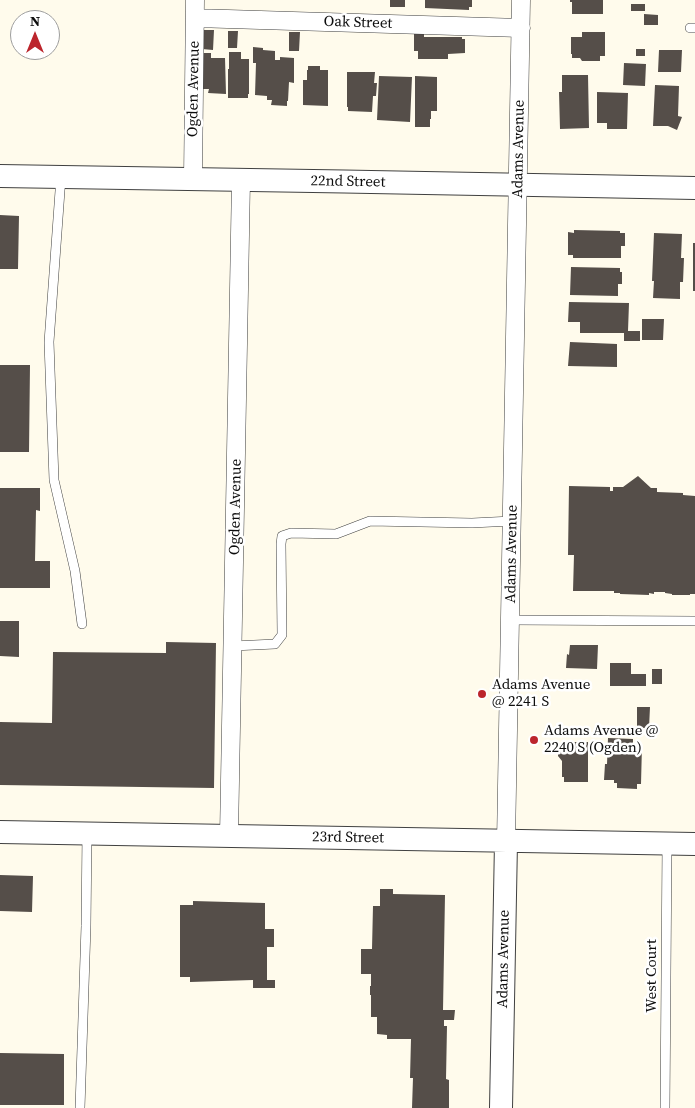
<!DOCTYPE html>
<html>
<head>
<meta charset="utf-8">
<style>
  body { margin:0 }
  #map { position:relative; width:695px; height:1108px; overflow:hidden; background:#fffbec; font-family:"Source Serif 4",serif }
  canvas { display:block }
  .north { position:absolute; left:10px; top:10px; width:50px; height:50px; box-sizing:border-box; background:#fff; border:1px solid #9e9e9e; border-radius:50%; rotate:0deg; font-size:14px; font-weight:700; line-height:20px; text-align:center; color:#0d0d0d }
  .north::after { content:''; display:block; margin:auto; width:18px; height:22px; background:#bc252c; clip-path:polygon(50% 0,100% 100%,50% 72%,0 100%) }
</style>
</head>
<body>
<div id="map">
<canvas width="695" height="1108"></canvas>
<div class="north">N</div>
</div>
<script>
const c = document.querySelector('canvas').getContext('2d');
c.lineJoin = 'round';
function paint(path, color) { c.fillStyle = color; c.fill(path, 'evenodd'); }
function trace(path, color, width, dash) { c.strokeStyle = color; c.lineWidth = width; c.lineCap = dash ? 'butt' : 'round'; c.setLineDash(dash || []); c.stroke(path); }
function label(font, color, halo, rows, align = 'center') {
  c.font = font + ' "Source Serif 4",serif'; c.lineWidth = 5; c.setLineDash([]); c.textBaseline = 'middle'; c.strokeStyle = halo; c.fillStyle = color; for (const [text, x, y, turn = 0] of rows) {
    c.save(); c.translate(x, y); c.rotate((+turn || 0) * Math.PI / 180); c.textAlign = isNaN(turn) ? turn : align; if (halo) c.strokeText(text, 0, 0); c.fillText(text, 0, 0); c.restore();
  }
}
const building = new Path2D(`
  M390,0H405V7H390Z
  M425,0H472V7H469V10L425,8Z
  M570,0H603V14H572V2H570Z
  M631,4H645V11H631Z
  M644,14L658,15V25H644Z
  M203,30H214L213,50L202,49Z
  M228,31H238L237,48H228Z
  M289,32H300L299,51H289Z
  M582,32H605V56H600V61H582L580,58H572V54H571V37H582Z
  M414,34H424V37H462V39H465V53L448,54V59H418V51H414Z
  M253,47L263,48V50L275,51V60H280V57L294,58V83L289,82L288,101H287V106L271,105L272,100H267V96L255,95L256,63H253Z
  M636,49H645V56H636Z
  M659,50H682L681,72H658Z
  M229,52H241V59H249V94H248V98H228V69H229Z
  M202,53H211V58H225L226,94L208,93L209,89H202Z
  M624,63L646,64L645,86L623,85Z
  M308,66H320V70H328V106L303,105V80H307V70H308Z
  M347,72H375L374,83H377L376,96H373L372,112L348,111V107H347Z
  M562,75H588L589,128L560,129L559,92H562Z
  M379,76L412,77L410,122L377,120Z
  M415,76L437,77V111H431V119H430V127H415Z
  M655,85L679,86L678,116L682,117L677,130L668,126H653Z
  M597,92L628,93L627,129H607V123H597Z
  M0,215L19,216L18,269H0Z
  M574,230L620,231V233H625V246H621V258H573V255H568V232L574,233Z
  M654,233L682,234L681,258H684L683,282H680V299L653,298L654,281H652Z
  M693,243H695V291H693Z
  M571,267L620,268V272H622V284H618V296L570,295Z
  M569,302L629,303L628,331H640V341H624V333H580V322H568Z
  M642,319H664L663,340H642Z
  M570,342L617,344V367L568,366Z
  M0,365H30L29,452H0Z
  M638,476L651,488H657V492L683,493V495L695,496V594H690V595H672V594L665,593V592H654V594L649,593V595L620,594V593H614V591H573L574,555H568L569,486L610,487V491H613V487H623Z
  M0,488H40V511L36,510L35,561H50V588H0Z
  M0,621H19V657L0,656Z
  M166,642L216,643L214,788L0,785V722L52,723L53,652L166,653Z
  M570,645H598L597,669L566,668L567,654L569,655Z
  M610,663H631V674H646V686H610Z
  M652,669H662V684H652Z
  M637,707H650L649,728H637Z
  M608,738L633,739V745H642L641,784H637V789L617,788V783H614V780H604L605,764H607Z
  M574,742H588V782H564V777H562V761L558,756V749L563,744H574Z
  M0,875L33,876L32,912L0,911Z
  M380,889H393V894L445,895L443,1010H455L454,1020H444V1026H447L446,1079L449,1080V1108H412L413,1078H410L411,1039H387V1035L377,1034V1017H371V995H370V986H371V974H361V949H372L373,906H380Z
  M193,901L265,903V929H274V947H267V980H275V988H253V980L190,982V977H180V905H193Z
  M0,1053L64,1054V1105H0Z`);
const service = new Path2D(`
  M690,28H695
  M61,177L49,342L54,480L75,571L82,624
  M510,620L695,621
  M233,646L275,644L282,635L281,544L282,536L291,533L336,534L370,521L472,523L512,521
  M80,1108L86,926L87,833
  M665,1108L667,844`);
const minor = new Path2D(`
  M195,18L521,28
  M193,178L195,0
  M229,835L241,180
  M506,842L521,0`);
const tertiary = new Path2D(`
  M0,176C232,179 463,184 695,188
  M0,832L695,844
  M501,1108L506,842`);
const markers = [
  [482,694,5,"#bc252c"],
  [534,740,5,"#bc252c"]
];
const streetNames = [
  ["Oak Street",358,23,2],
  ["Ogden Avenue",194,89,-89],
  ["Adams Avenue",519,149,-89],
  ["22nd Street",348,182,1],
  ["Ogden Avenue",236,507,-89],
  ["Adams Avenue",512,554,-89],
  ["23rd Street",348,838,1],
  ["Adams Avenue",504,959,-89],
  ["West Court",652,976,-90]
];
const poiNames = [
  ["Adams Avenue",492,685],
  ["@ 2241 S",492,702],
  ["Adams Avenue @",544,731],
  ["2240 S (Ogden)",544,748]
];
paint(building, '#554e49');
trace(service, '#404040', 10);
trace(minor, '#404040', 19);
trace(tertiary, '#404040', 24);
trace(service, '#fff', 9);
trace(minor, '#fff', 18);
trace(tertiary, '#fff', 22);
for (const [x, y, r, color] of markers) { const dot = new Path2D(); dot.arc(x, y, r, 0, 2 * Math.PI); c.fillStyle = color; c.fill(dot); trace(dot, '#fff', 2); }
label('15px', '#0d0d0d', '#fff', streetNames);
label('15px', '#0d0d0d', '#fff', poiNames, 'left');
</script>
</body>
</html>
